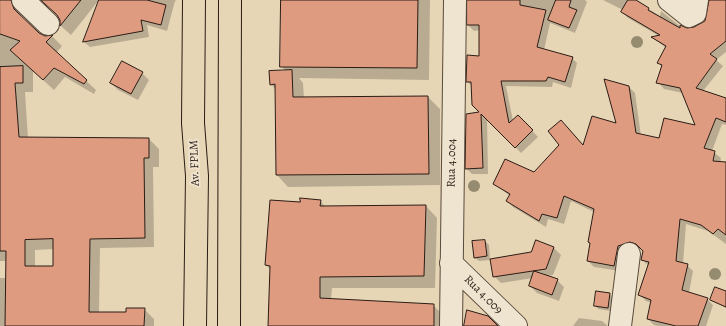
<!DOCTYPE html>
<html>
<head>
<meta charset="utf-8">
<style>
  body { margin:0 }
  canvas { display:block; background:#e7d6b5 }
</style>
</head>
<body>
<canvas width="726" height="326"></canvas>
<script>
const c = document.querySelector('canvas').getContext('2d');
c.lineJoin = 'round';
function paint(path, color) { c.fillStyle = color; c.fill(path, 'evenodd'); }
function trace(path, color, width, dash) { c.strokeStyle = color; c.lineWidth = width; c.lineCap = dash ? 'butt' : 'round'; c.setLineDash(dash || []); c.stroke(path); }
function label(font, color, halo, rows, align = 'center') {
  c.font = font + ' Alegreya,serif'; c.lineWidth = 3.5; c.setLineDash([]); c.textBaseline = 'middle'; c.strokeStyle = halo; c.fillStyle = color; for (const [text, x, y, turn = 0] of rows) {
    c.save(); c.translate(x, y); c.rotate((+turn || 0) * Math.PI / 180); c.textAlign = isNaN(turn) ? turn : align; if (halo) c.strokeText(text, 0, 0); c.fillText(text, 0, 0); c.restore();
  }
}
const shadow = new Path2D(`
  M0,0H26L20,8L21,15L24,19L39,34L45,37L52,36L62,46L56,53L96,90L94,94L65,77L54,90L33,71V92H25L28,138L149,139L159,149V167H153L154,247L100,248L99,313H127L144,309L154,319V326H0V278H7V261H0ZM54,249V267H35V250Z
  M41,0H99L71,35L61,26L58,15Z
  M100,0H177L175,1L167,31L147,25L149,37L90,47L84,42Z
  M282,0H430L429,80L299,78L303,83L304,98L428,97L440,109V185L288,187L277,175L276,90L271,84L286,71L281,66Z
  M468,0H585L587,2L575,33L550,23L544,50L571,57L577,63L571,88L553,82L552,87L506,86L513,121L518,116L538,137L521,153L487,118L488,174H472L466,168L481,113L473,87L468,82L480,57V30L474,31L468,25Z
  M603,0H634L660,16L661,11L681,27L687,29L695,28L706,21L710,0H726V52L716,60L723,66L703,91L726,99V125L722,124L712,151L721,158L720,163H726V244L708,231L686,224L683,264L687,265L693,271L689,293L707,299L713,305L706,326H658L654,325L648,319L652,303L646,301L640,295L649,266L642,260L643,250L637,247L620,271L594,267L588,261L591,244L589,242L594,212L571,201L564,224L548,219L546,227L513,207L507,201L510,196L494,184L534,174L560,145L561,121L584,146L618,125L629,87L635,93L641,136L660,139L696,126L683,93L664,89L658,82L663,67L658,63L666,48L653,38L659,36L628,18L622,12L623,10Z
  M142,73L149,80L138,100L118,90L111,83Z
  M320,201L326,207L426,206L437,218L435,288H332L331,300L433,305L445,317V326H269L271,270L266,265L301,203Z
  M485,241L489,245L490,260L479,261L475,258Z
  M536,242L554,248L561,255L553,275L547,276L557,280L564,287L559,301L537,293L530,286L533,278L501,283L494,276L532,253Z
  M726,293V308L711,300Z
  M610,294L613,298L611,311L598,309L595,305Z
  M579,318L602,321L608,326H573Z`);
const building = new Path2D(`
  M0,0H11L14,9L39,33L45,36L53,35L46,42L87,80L84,84L54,68L43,80L10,50L20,41L0,34Z
  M41,0H81L60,26V20L57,15Z
  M99,0H147L166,5L161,25L141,20L143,31L83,42Z
  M281,0H418L417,68L280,67Z
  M467,0H520V5L546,10L537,47L573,57L565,82L548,77L546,81H501L509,123L518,115L533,130L515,148L481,114L483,168L465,169L466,114L479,112L472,105L471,82H466L467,55L479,56V25H467Z
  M556,0H571L569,7L577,10L569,28L548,20Z
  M628,0H636L649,8L648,10L680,28V25L687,28L694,27L705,21L709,0H726V41L710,54L717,59L696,88L726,98V122L716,118L704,148L715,151L713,161L726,162V235L718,229L713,234L701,225L680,219L676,261L688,264L682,290L708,298L698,326H676L647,319L651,300L638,295L649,262L641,260L643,251L636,244L630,242L618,246L614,266L587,261L590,243L588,242L594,209L564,196L557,218L542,214L539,221L506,201L510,194L493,184L505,159L534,172L559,145L548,131L561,120L583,145L592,116L616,123L604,79L629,86L636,133L659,138L664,118L695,125L680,88L656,83L662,65L657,63L666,46L651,37L660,35L621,12Z
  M122,61L143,72L131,94L110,83Z
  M23,66V83H15L19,137L149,138V158H144L145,238L90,239L89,312H126V308H145L144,326H5L6,251H0V67ZM53,239V266H25V240Z
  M292,70L293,97L428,96L429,174L276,175L275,84L270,85L269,71Z
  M300,198L321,200L320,206L426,205L424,276L320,277V298L434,304V326H268L270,266L265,265L270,200L300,202Z
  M485,240L487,256L474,258L472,241Z
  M536,240L554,247L546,269L493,277L490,259L531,252Z
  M534,271L558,279L552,295L529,286Z
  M715,287L726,291V307L710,300Z
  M596,291L610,293L608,308L594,306Z
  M467,310L488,316L498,326H464Z`);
const minor = new Path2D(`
  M23,0L48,24
  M669,0L689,16L695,13L697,0
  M451,263L516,326
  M451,326L455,0
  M620,326L629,254`);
const major = new Path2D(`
  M194,0L193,123L197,176L195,326
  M229,326L230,0`);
const trees = [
  [637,42],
  [474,186],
  [715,274]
];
const streetNames = [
  ["Av. FPLM",195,163,-92],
  ["Rua 4.004",452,163,-89],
  ["Rua 4.009",483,295,45]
];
paint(shadow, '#0003');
paint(building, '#df9b7f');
trace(building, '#2a1c15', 1);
trace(minor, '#594a3d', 24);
trace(major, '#2a1c15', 24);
trace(minor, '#efe4cf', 22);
trace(major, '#e7d6b5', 22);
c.fillStyle = '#958b71';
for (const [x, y] of trees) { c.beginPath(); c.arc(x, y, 6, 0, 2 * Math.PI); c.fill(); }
label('12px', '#2a1c15', '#efe4cf', streetNames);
</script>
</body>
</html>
